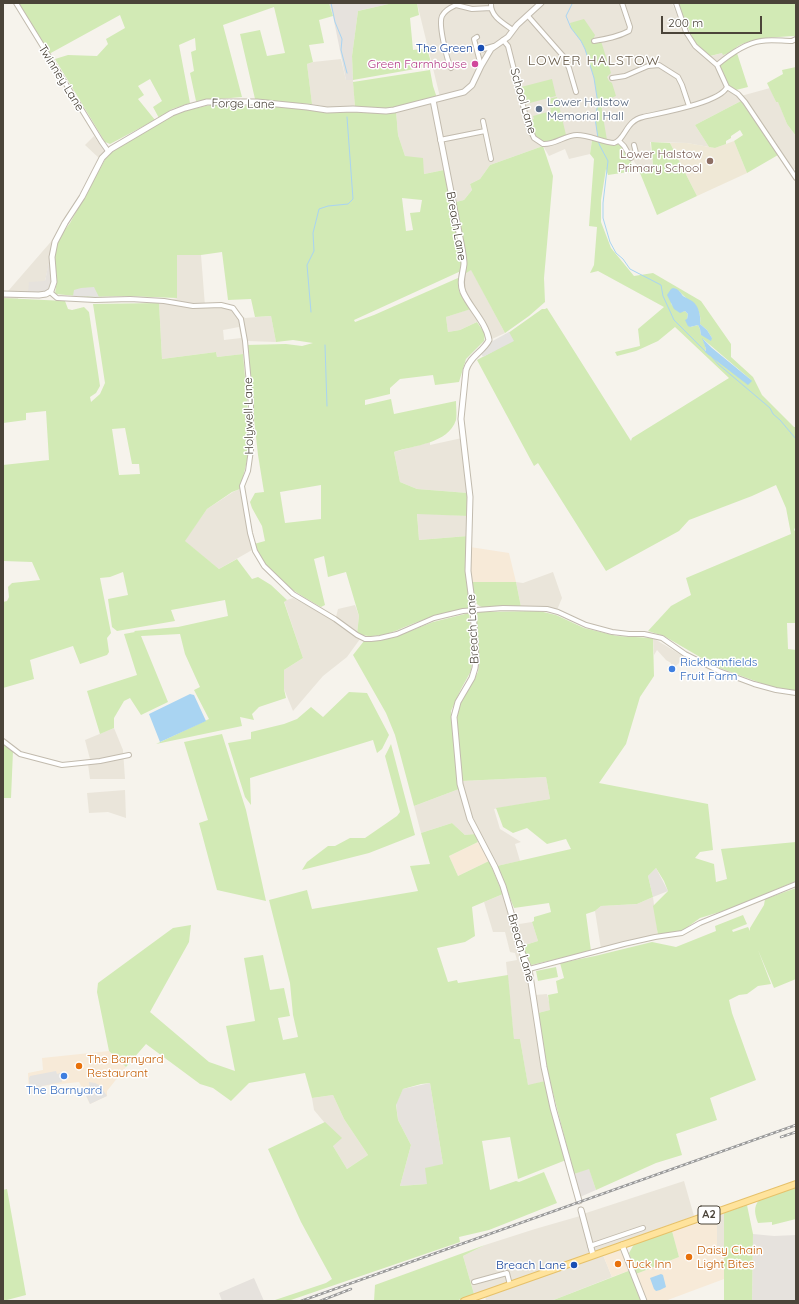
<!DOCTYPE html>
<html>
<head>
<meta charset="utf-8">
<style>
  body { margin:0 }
  #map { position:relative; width:799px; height:1304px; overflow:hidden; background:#f6f3ec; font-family:Quicksand,sans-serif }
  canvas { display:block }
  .frame { position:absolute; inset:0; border:4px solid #4b4439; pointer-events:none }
  .scale { position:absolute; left:661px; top:16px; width:101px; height:18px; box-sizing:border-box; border:2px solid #4b4439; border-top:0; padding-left:5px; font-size:12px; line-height:14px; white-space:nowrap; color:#4b4439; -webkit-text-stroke:3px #fff; paint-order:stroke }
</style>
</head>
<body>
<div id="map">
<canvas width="799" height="1304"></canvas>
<div class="frame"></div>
<div class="scale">200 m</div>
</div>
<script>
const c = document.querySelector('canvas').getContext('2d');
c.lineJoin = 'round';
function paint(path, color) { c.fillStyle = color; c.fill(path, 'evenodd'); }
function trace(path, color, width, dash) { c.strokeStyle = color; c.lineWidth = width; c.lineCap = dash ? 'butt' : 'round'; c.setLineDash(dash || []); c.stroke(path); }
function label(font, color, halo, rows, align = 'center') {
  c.font = font + ' Quicksand,sans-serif'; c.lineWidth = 3; c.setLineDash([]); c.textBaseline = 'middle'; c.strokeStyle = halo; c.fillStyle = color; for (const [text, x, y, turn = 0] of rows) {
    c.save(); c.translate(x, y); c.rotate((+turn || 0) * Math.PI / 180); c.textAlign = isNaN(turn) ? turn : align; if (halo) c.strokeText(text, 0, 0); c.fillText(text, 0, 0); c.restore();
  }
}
const residential = new Path2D(`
  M417,3H672L687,39L707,57L722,53H731L716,65L723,84L733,92L741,101L695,125L709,147L687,143L650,142L653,166L638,168L622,141L592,140L590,154L569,159L565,149L549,156L543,146L490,165L480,179L470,184L472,190L464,200L456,202L449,169L424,174L405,156L398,135L396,111L440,97Z
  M341,59L346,80H353L355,107L332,108L312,104L307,64L313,62Z
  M770,88L776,102L778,101L787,124L796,136V168L793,170L741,96Z
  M94,136L105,152L100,159L85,145Z
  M55,237L45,281L28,293L18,298L21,318L6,320L3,295L9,290Z
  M177,255H201L205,306H223L231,309L245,318L271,316L276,342L248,341L243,354L217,357L216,352L162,359L159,303L177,298ZM239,327L241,338L224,340L223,330Z
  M471,269L505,333L492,339L481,320L460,330L448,332L446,317L473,308L463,289V275Z
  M462,438L468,493L417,489L400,482L394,452L430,442V445Z
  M240,489L252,550L219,569L184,541L207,509L233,492Z
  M417,513L468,516V536L419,540Z
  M553,572L562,598L557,610L521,607L516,582L523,583Z
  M293,598L321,613L336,617L338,609L355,605L359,616L357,634L360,639L347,657L323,676L293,711L284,689V670L303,658L284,601Z
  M653,638L683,656L679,663L675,667L671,665V663L666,660L657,650L654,655Z
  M114,728L123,750L125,779H90L88,764L90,759L85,740Z
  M546,777L550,799L494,809L500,829L521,842L515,844L520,861L497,866L479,834L465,835L452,823L421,833L414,806L459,789L462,781Z
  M125,790L126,818L108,812L89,813L87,793Z
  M503,894L513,925L532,922L538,941L522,946L535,995L547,994L551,1010L538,1013L545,1081L528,1086L520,1039H514L506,962L517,960L515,953L510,952L505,932H493L484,902Z
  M653,897L658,935L601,949L595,911L601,906L637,904Z
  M333,1095L344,1119L368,1155L347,1169L333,1146L324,1122L314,1110L312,1098Z
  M684,1181L694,1216L594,1252L583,1214Z
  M724,1213V1250H717V1226L714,1216Z
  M580,1216L589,1250L588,1254L474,1294L463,1256L485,1245L535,1229Z
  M603,1255L612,1277L551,1301H486L485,1296Z`);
const commercial = new Path2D(`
  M470,547L509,553L516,582H472L469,560Z
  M478,842L489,861L458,876L449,856Z
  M109,1051L126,1067L107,1091V1096L90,1104L79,1082L42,1086L29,1094L28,1073L43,1070L42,1058Z
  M714,1216L717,1226V1249L724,1250V1279L665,1301H646L636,1274L679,1257L672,1231Z
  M619,1248L631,1270L612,1277L603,1255Z`);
const industrial = new Path2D(`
  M329,3H393L358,11L352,56L353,80H346L333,16Z
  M50,257L52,278V286L47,292L28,293L29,282L45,281Z
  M656,868L668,891L653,897L648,876Z
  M430,1083L443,1164L427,1184L400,1186L411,1145L398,1120L396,1103L403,1089Z
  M589,1168L596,1190L580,1197L574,1174Z
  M753,1234L774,1236L796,1235V1301H752Z
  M254,1278L264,1301H222L219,1293Z`);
const education = new Path2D(`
  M734,141L747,173L697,196L670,143H687L715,148Z`);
const green = new Path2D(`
  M19,3H329L333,16L319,20L324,43L309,45L313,62L307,64L312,104L277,102L255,99L240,34L260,30L267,56L285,53L274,7L223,25L242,97L196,101L190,73L194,71L191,52L196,50L195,38L179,45L190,103L172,109L159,118L153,107L162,101L150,79L138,86L144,95L138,99L155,120L110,144L105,142L55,59L68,55L97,56L108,44L106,39L125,28L120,15L49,54Z
  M393,3H417L419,15L410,18L413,50L427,48L432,66L353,80L352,56L358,11Z
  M677,3H796V36C778,37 759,37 742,44C735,47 733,52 723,55L722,53L710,56L695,43Z
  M584,19L595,35L593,40L601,41L611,73L607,77L609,81L612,83L616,96L602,102V111L607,140L598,138L595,118L598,104L594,78L585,49L581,41L571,28L570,23Z
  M737,53L748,87L736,90L728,85L719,66Z
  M796,67V136L787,124L778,102H776L767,83L783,74L782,70Z
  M430,70L433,86L437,98L388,110L355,107L353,82Z
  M552,79L556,96L526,104L521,87Z
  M557,97L566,135L546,144L535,136L529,120L534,119L533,116L551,111L548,99Z
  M741,101L778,155L747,173L734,141L743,135L740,130L731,136V138L726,141V144L715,148L709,147L695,125Z
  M210,105L283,107L326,111L384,113L396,111L398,135L405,156L423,158L424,174L444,170L457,231L462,263L461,271L354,320L355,322L374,315L458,278L459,291L471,309L446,317L448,332L460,330L477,322L485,334L484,341L466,359L459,382L435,385L433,375L400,379L390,388V394L365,400V405L391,399L394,414L456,401C456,407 457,415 456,420C448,444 414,445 394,452L400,482L417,489L468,493V516L417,514L419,540L468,536L465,562L471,608C455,612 438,615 423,620C398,628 384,641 357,634L359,616L346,572L328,577L324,556L314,559L325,605L321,607C290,589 269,578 254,544L265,541L262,526L252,508L250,502L255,493L264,492L258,455L246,345L286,344L302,346L313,343L293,340L276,342L271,316L255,317L251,299L228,300L222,252L201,255H177V298L126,296L88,297L55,294L57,279L54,254L60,236L70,223L108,154L176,113ZM402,198L422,200L420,212L410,213L413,230L406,231ZM321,485V519L285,523L280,492Z
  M592,140C600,142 610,141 618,144C627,148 631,162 635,171L608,175L606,169L601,200V222L611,248L634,276L653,273L701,301L731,344V357L753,377L762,395L794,427H796V525L794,530L796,532V623H787L788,649L796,650V691L774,688L717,667L664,636L648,631L671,606L691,595L686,578L791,534L786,508L776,485L752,496L689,520L679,531L606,571L538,463L534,466L477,360L499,348L495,341L504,336L542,309H545L547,308L631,441L632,438L729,378L675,327L658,341L636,351L617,356L615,352L640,346L638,329L664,307L598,271L590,273L594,265L597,227L589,226L594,159L590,154ZM679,291C688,302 703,306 700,324L707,330L712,338L701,335L700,329L698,325L690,327L687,319L688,314L685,311L682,312L672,305L671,303ZM703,339L750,379L751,381L705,351L706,349Z
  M651,142L670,143L697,196L657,215L638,168L653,166Z
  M543,146L553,176L544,278L545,302L529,316L505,333L471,270L463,275L466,263L456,202L464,200L472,190L470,184L480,179L490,165Z
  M3,298L65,301L68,309L72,310L84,307L89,312L100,386L96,393L90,397L91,402L100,394L105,383L93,304L159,303L162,359L216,352L217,357L243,354L249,423L247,461L240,489L232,492L207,509L185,541L219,569L237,559L252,579L258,577L271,585L287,600L284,602L303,658L284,670V689L286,698L259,707L252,714L254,720L240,717L242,726L156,744L209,719L194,690L200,687L185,654L180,634L141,636L168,702L141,715L130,698L124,701L114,718V728L100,734L87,691L137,675L124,634L135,632L134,631L178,627L228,616L225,600L171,610L175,621L117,631L112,627L108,599L128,595L123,572L110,577L100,578L111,633L107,638L109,652L107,655L80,664L73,646L30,660L34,679L3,688V633H4L3,602L7,601L9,597L8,587L12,583L40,580L32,562L3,561V465L49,460L46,411L26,413V420L3,423ZM125,428L132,464H139L140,474L119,475L112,429Z
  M472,582H516L521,607H482C471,603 473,592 472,582Z
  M539,611L556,615L584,628L617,636L653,638L654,676L640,697L626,744L599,783L708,804L713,850L700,852L695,858L714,864L716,882L727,879L721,849L796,842V881L733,908L700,918L682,931L658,935L653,906L668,891L664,881L656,868L648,876L653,897L637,904L601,906L595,911L586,914L591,951L531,965L522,946L538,941L532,922L534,921V917L551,912L549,903L514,908L497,866L571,849L566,839L547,844L527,828L513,833L503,827L496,808L550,799L546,777L462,781L456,727L457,709L478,672L479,662L476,612Z
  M469,613L473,654L471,671L461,689L451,711L459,789L414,806L395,735L386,713L353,655L364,641H379L400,635L433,622Z
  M349,692L367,693L389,735L382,749L377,753L373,740L250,778L251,805L245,797L228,743L251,739V732L284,724L297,719L311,707L323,717Z
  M222,734L246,810L266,901L217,890L199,823L208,820L184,742Z
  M3,743L13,751L11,798H3Z
  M391,744L415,835L369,853L302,870L307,862L328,846H335L350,838H365L397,816L400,812L385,756Z
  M452,823L465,835L475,834L478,842L449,856L458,876L489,861L503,894L472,907L475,936L465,942L437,948L448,982L457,980L458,983L508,975L514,1039H520L528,1085L545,1081L566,1160L518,1179L510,1137L482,1141L490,1190L516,1181L519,1182L544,1172L557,1203L489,1230L459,1237L460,1242L288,1301H272L326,1283L332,1279L301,1222L268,1149L325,1122L342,1138L333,1146L347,1169L368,1155L344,1119L333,1095L312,1098L305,1073L249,1083L231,1101L213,1088L200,1084L146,1044L126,1067L109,1051L97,992L98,983L173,928L191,925L189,942L150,1012L209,1062L235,1071L226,1026L255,1021L244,958L263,955L270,990L284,988L290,1016L278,1018L283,1040L298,1037L293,1015L290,983L269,900L307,890L312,909L418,891L410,866L430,864L421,833ZM430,1083L443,1164L425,1168L427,1184L400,1186L411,1145L398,1120L396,1105L403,1089L421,1084Z
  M796,888V979L774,988L758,950L771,984L758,986L747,994L739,995L729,1000L732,1013L756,1080L710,1098L717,1120L676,1134L682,1155L656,1163L596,1190L589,1169L574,1174L546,1066L538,1013L550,1010L548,995L558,993L556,981L564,978L560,963L595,956L652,942L676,947L716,931L715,926L743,915L747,924L732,930L733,932L748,927L750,931V928L764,905L765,899Z
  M556,967L558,977L538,981L536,971Z
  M796,1187V1219L772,1225V1222L758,1223C755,1215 753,1207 759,1200Z
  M7,1189L26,1295L3,1301V1190Z
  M747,1205L753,1234L752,1301H724V1213Z
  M672,1231L679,1257L636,1274L629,1253L634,1244Z
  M485,1245L463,1256L474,1294L456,1301H374L375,1285Z
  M631,1270L641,1301H551Z`);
const parking = new Path2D(`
  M94,287L99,297L73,296L74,290L81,288Z
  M509,332L514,341L483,357L480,352L489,343Z
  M56,1071L57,1074L60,1073L62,1082L42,1086L30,1095L29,1078L30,1076Z
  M89,1082L95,1083L99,1085L107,1096L90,1104L85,1093L90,1091Z`);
const water = new Path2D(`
  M673,288C679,289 680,292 683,296C686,298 689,299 692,301C699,306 701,316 700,324L707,330L712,338L711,341L701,335L700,329L698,325L690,327L688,326L685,320L687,319L688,314L685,311L680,313L674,309L667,295L671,289Z
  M702,338L712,348L750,379L752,381L748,385L705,352L706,349Z
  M190,694L194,695L206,721L160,742L149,714Z
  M661,1274L663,1275L666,1287L660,1290L656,1291L654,1289L650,1278Z`);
const stream = new Path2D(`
  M331,3L335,22L342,39L341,50L347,73
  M571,3L572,4L566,16L571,28L581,41L585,49L594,78L598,104L595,118L598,138
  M598,141L600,146L608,161L603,203V218L610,242L616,253L623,259L630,269L661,285L663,296L674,320L709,355
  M311,312L307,265L314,251L313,233L319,209L328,206L348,204L353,199L347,117
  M325,345L327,406
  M712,357L718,364L770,408L773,414L780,420L796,439`);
const minor = new Path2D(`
  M16,3L101,141L108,151
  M491,3C490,16 503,23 513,30
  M676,3L686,32L695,46L717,65L727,87
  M528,16L564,57L569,68L576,92
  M477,37L474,39L481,66
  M503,40L508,46L528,125L534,138L543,144C555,145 565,135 577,135C589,135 602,142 614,143C626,139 625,121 643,117C660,113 720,103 727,87
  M594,41C606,39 618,37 629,31L630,27L622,3
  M477,51L494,46
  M717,65C729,55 745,43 761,41C771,39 782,41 792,41L796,39
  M451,68C447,60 438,24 442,16C445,10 450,8 456,5L472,9L491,8
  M612,78L625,76L648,66L659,65L678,77L682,85L689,106
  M727,87L738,94L745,102L796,178
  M483,121L491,159
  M440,140L485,131
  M619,141L624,146L631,158
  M631,157L636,153L634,145
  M50,292L57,298L95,300L130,299L164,301L193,306L221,305L233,308L241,319L245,341L251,405V450L248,471L242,486L250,533L255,551L264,566L293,594L335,619L357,635L365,639H371L380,638L397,634L434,618L463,611L503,608L547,609L558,612L586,625L612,632L629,634H644L662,638L685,654L719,671L754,684L776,690L796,693
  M3,741L20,754L62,765L100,761L129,755
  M529,969L624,944L655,937L682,933L700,923L796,884
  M590,1246L643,1228
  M474,1282L507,1273L510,1285`);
const tertiary = new Path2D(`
  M433,100L462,248C463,254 464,259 464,264C463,274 459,282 463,292C470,308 486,322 489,340C483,352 470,356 466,370L461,419L470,497L468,571L473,609L476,659L475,668L472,678L458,702L454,717L460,784L470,819L495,867L503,886L514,923L519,945L529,969L544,1067L553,1108L579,1201
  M3,294L39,295L46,294L51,291L54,282L52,257L55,242L65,223L82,197L102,158L111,149L172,113L185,108L207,102H257L307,107L327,110L353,109L386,111L394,110L464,92L472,85L481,66L491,49L508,37L517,25L541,3
  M581,1210L593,1255
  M622,1245L644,1301`);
const primary = new Path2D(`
  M464,1301L796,1184`);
const rail = new Path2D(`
  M781,1137L796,1132
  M301,1301L796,1125
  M320,1301L351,1289`);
const markers = [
  [481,48,4,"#1a4fb4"],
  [475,64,4,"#d1479c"],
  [539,109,4,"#5c6f8a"],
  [710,161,4,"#8d6e63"],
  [672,669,4,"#3f7fe0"],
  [79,1066,4,"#e8710a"],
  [64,1076,4,"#3f7fe0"],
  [689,1257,4,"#e8710a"],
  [618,1264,4,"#e8710a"],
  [574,1265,4,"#1a4fb4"]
];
const shields = [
  [709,1215,22]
];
const shieldNames = [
  ["A2",709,1215]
];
const transitNames = [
  ["The Green",473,48],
  ["Breach Lane",566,1265]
];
const hotelNames = [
  ["Green Farmhouse",467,64]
];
const streetNames = [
  ["Twinney Lane",61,78,58],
  ["School Lane",523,101,74],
  ["Forge Lane",243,104,1],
  ["Breach Lane",456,226,80],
  ["Holywell Lane",249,416,-91],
  ["Breach Lane",473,629,-93],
  ["Breach Lane",521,948,74]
];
const serviceNames = [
  ["Lower Halstow",547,102],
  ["Memorial Hall",547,116]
];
const educationNames = [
  ["Lower Halstow",702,154],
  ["Primary School",702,168]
];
const shopNames = [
  ["Rickhamfields",680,662],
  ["Fruit Farm",680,676],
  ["The Barnyard",64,1090,"center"]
];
const foodNames = [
  ["The Barnyard",87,1059],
  ["Restaurant",87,1073],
  ["Daisy Chain",697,1250],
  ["Light Bites",697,1264],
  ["Tuck Inn",626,1264]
];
const quarterNames = [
  ["LOWER HALSTOW",594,61]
];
paint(residential, '#eae5da');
paint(commercial, '#f7ead8');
paint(industrial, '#e6e2dd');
paint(education, '#efe8d6');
paint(green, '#d2eab5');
paint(parking, '#e5e3e0');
paint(water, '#a9d4f2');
trace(stream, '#a9d4f2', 1);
trace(minor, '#c2bbae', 6);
trace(tertiary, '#c2bbae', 7);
trace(primary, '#e6c16a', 8);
trace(minor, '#fff', 4);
trace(tertiary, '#fff', 5);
trace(primary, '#ffe39c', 6);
trace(rail, '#9a9a9a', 2.5);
trace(rail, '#fff', 1, [3]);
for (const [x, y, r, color] of markers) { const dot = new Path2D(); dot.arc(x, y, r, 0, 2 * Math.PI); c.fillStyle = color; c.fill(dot); trace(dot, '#fff', 1.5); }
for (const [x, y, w] of shields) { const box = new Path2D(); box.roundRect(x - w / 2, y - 9, w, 18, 3); c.fillStyle = '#fff'; c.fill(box); trace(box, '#4b4439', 1); }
label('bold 11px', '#4b4439', null, shieldNames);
label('12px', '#164399', '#fff', transitNames, 'right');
label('12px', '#b23c85', '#fff', hotelNames, 'right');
label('12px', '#4b4439', '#fff', streetNames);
label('12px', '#4e5e75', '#fff', serviceNames, 'left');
label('12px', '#785e54', '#fff', educationNames, 'right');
label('12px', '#366cbe', '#fff', shopNames, 'left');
label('12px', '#c56008', '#fff', foodNames, 'left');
c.letterSpacing = '1px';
label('14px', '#6e6250', '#fff', quarterNames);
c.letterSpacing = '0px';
</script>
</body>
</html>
